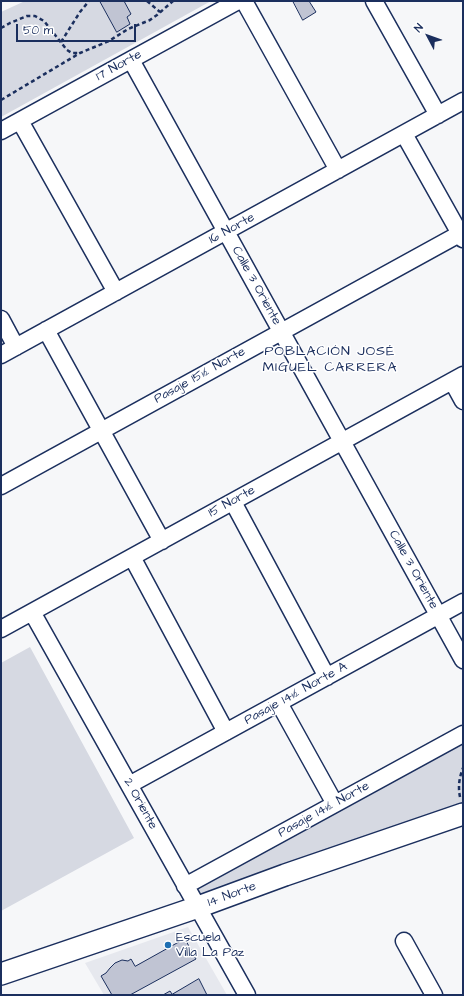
<!DOCTYPE html>
<html>
<head>
<meta charset="utf-8">
<style>
  body { margin:0 }
  #map { position:relative; width:464px; height:996px; overflow:hidden; background:#f6f7f9; font-family:"Architects Daughter",sans-serif }
  canvas { display:block }
  .frame { position:absolute; inset:0; border:2px solid #1b2f5e; pointer-events:none }
  .north { position:absolute; left:408px; top:16px; width:40px; height:40px; -webkit-text-stroke:3px #fff; paint-order:stroke; rotate:311deg; font-size:11px; font-weight:700; line-height:16px; text-align:center; color:#1b2f5e }
  .north::after { content:''; display:block; margin:auto; width:14px; height:18px; background:#1b2f5e; clip-path:polygon(50% 0,100% 100%,50% 72%,0 100%) }
  .scale { position:absolute; left:16px; top:24px; width:120px; height:18px; box-sizing:border-box; border:2px solid #1b2f5e; border-top:0; padding-left:5px; font-size:12px; line-height:14px; white-space:nowrap; color:#1b2f5e; -webkit-text-stroke:3px #fff; paint-order:stroke }
</style>
</head>
<body>
<div id="map">
<canvas width="464" height="996"></canvas>
<div class="frame"></div>
<div class="north">N</div>
<div class="scale">50 m</div>
</div>
<script>
const c = document.querySelector('canvas').getContext('2d');
c.lineJoin = 'round';
function paint(path, color) { c.fillStyle = color; c.fill(path, 'evenodd'); }
function trace(path, color, width, dash) { c.strokeStyle = color; c.lineWidth = width; c.lineCap = dash ? 'butt' : 'round'; c.setLineDash(dash || []); c.stroke(path); }
function label(font, color, halo, rows, align = 'center') {
  c.font = font + ' "Architects Daughter",sans-serif'; c.lineWidth = 3; c.setLineDash([]); c.textBaseline = 'middle'; c.strokeStyle = halo; c.fillStyle = color; for (const [text, x, y, turn = 0] of rows) {
    c.save(); c.translate(x, y); c.rotate((+turn || 0) * Math.PI / 180); c.textAlign = isNaN(turn) ? turn : align; if (halo) c.strokeText(text, 0, 0); c.fillText(text, 0, 0); c.restore();
  }
}
const built = new Path2D(`
  M188,927L227,995H104L85,963Z`);
const green = new Path2D(`
  M25,1H211L1,117V12Z
  M30,647L134,838L1,911V663Z
  M463,736V811L201,900L194,886Z`);
const building = new Path2D(`
  M100,1H124L131,14L127,17L130,24L117,32Z
  M293,1H309L316,12L303,20Z
  M185,939L196,959L130,995H112L101,976L106,973L110,968L115,963L122,960L128,961L131,959L135,966Z
  M199,979L207,995H163L170,991L172,994Z`);
const path = new Path2D(`
  M147,1L160,12
  M1,28L10,23L27,16H35L44,21L67,50L72,53H79
  M61,42L80,12L89,1
  M1,100L80,53L109,41L128,29L150,20L157,15L173,1
  M460,797C458,787 459,778 463,768`);
const minor = new Path2D(`
  M244,1L338,170
  M374,1L438,115
  M131,60L463,660
  M20,121L116,292
  M1,131L238,1
  M404,134L463,239
  M1,319L16,347
  M46,330L162,541
  M1,355L463,101
  M452,381L463,401
  M1,486L463,232
  M233,502L327,677
  M132,557L226,732
  M32,612L247,995
  M1,629L463,375
  M279,703L335,804
  M129,785L463,602
  M185,886L463,734
  M404,941L434,995`);
const tertiary = new Path2D(`
  M1,974L198,907L285,875L463,814`);
const markers = [
  [168,945,4,"#1f6fb2"]
];
const streetNames = [
  ["17 Norte",119,66,-29],
  ["16 Norte",232,229,-29],
  ["Calle 3 Oriente",256,286,61],
  ["Pasaje 15½ Norte",200,376,-29],
  ["15 Norte",232,502,-29],
  ["Calle 3 Oriente",413,570,61],
  ["Pasaje 14½ Norte A",296,694,-29],
  ["2 Oriente",140,804,61],
  ["Pasaje 14½ Norte",324,810,-29],
  ["14 Norte",232,895,-20]
];
const poiNames = [
  ["Escuela",176,938],
  ["Villa La Paz",176,953]
];
const neighbourhoodNames = [
  ["POBLACIÓN JOSÉ",330,352],
  ["MIGUEL CARRERA",330,368]
];
paint(built, '#e6e8ee');
paint(green, '#d6d9e2');
paint(building, '#c0c4d3');
trace(building, '#1b2f5e', 1);
trace(minor, '#1b2f5e', 19);
trace(tertiary, '#1b2f5e', 24);
trace(path, '#1b2f5e', 2.5, [4, 3]);
trace(minor, '#fff', 16);
trace(tertiary, '#fff', 21);
for (const [x, y, r, color] of markers) { const dot = new Path2D(); dot.arc(x, y, r, 0, 2 * Math.PI); c.fillStyle = color; c.fill(dot); trace(dot, '#fff', 1.5); }
label('13px', '#1b2f5e', '#fff', streetNames);
label('13px', '#1b2f5e', '#fff', poiNames, 'left');
c.letterSpacing = '1px';
label('14px', '#1b2f5e', '#fff', neighbourhoodNames);
c.letterSpacing = '0px';
</script>
</body>
</html>
